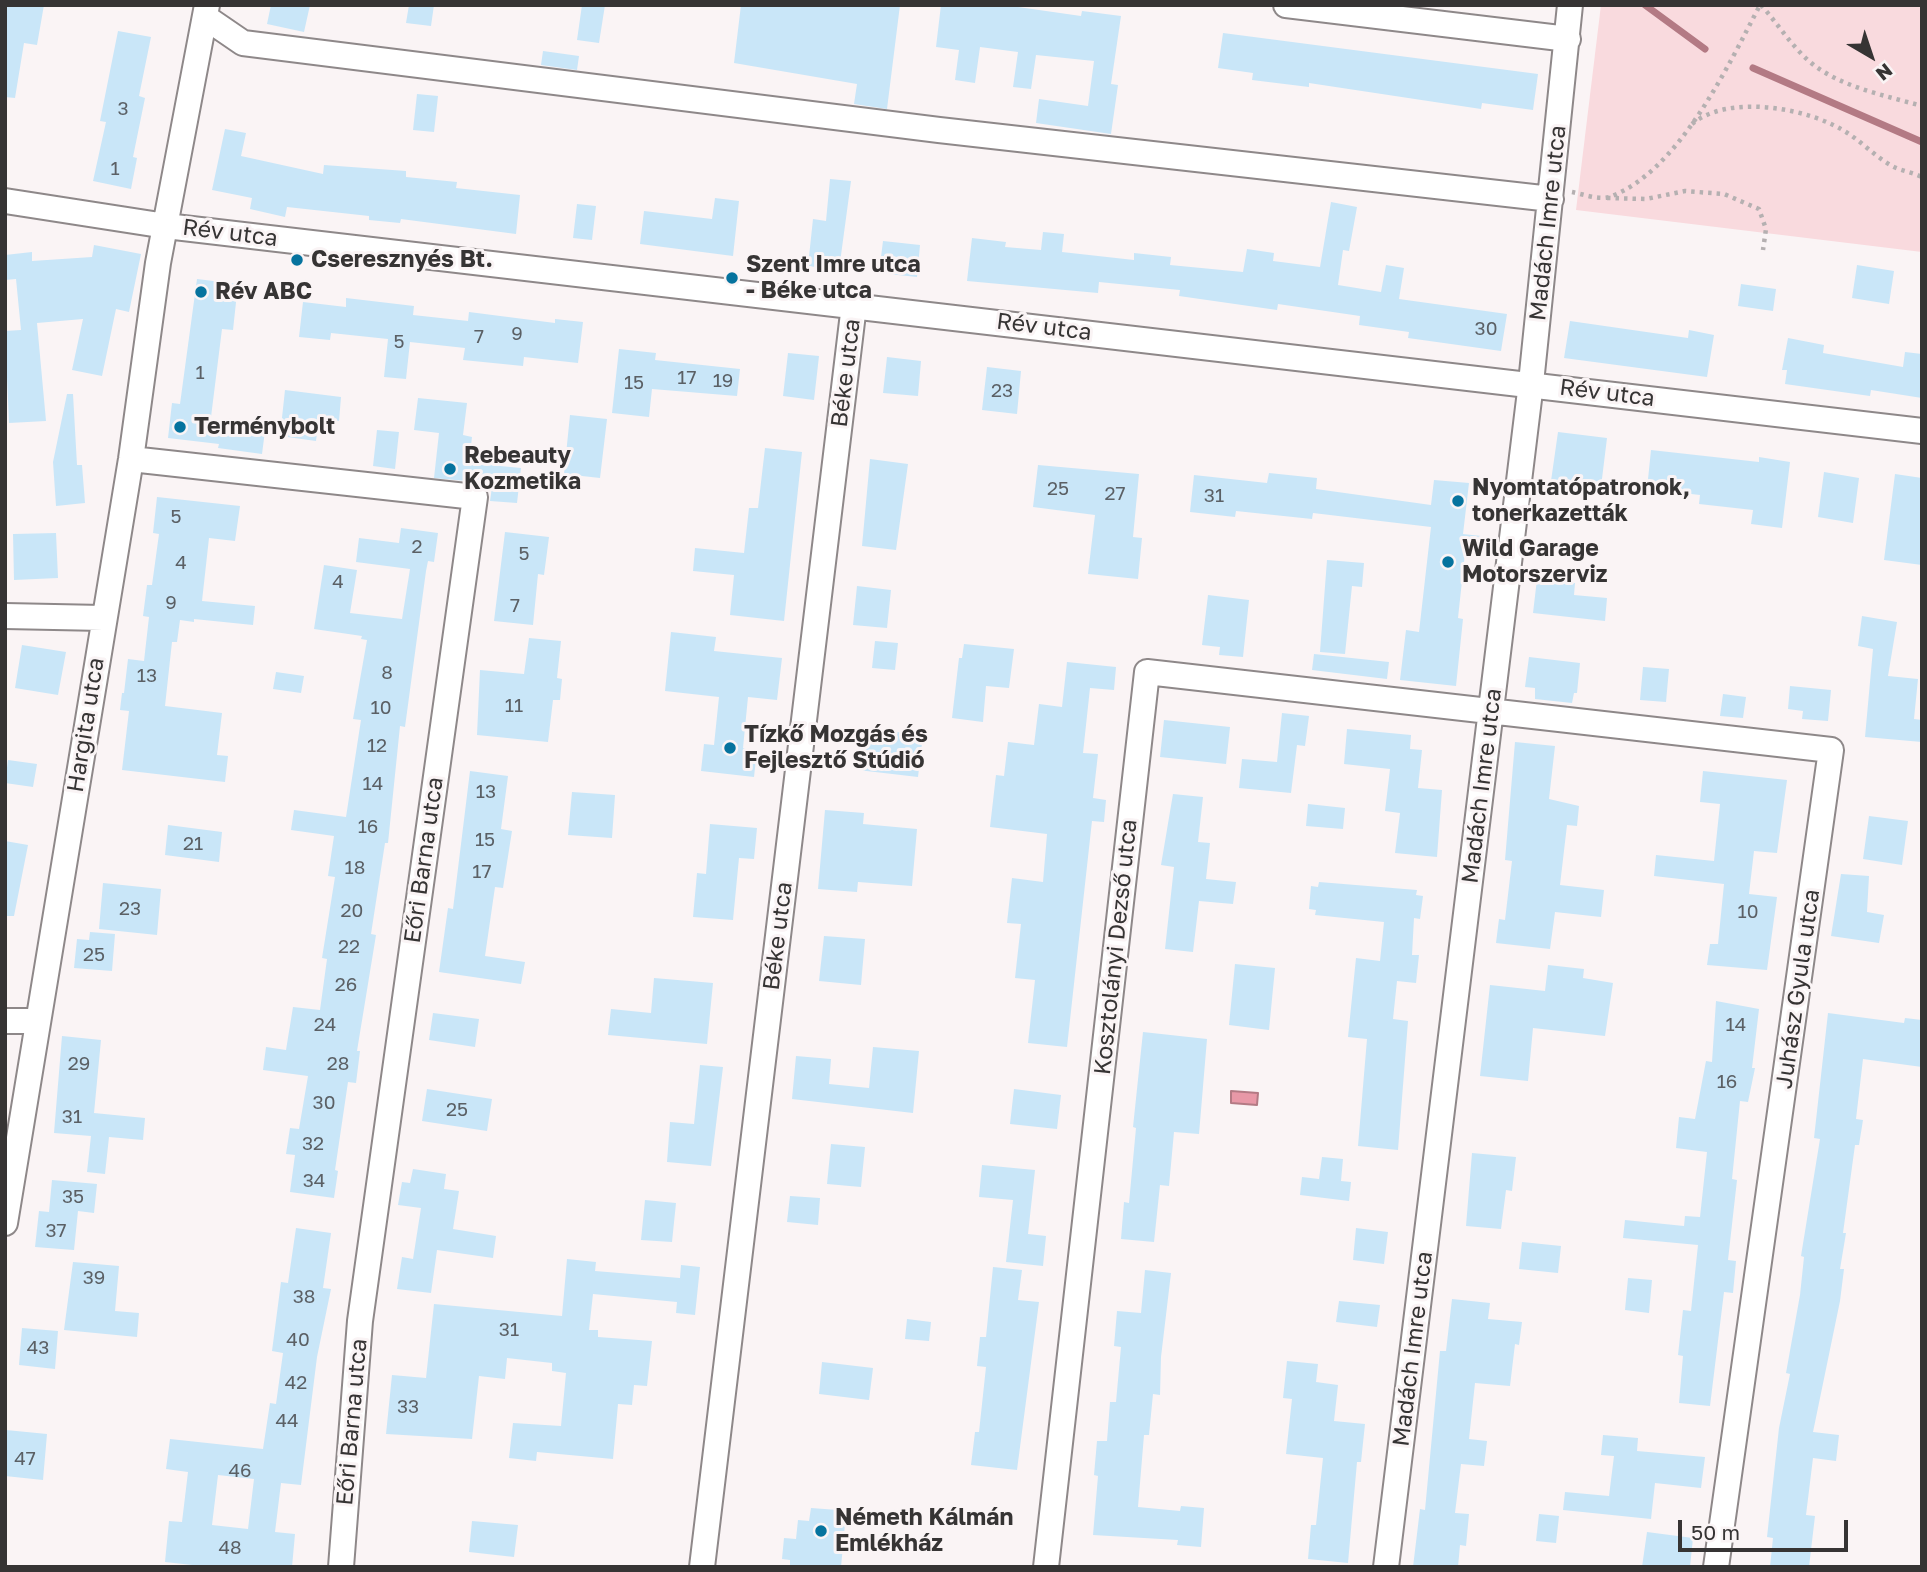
<!DOCTYPE html>
<html>
<head>
<meta charset="utf-8">
<style>
  body { margin:0 }
  #map { position:relative; width:1927px; height:1572px; overflow:hidden; background:#faf4f5; font-family:"Golos Text",sans-serif }
  canvas { display:block }
  .frame { position:absolute; inset:0; border:7px solid #363434; pointer-events:none }
  .north { position:absolute; left:1836px; top:21px; width:70px; height:70px; -webkit-text-stroke:5px #faf4f5; paint-order:stroke; rotate:141deg; font-size:19px; font-weight:700; line-height:28px; text-align:center; color:#363434 }
  .north::after { content:''; display:block; margin:auto; width:24px; height:32px; background:#363434; clip-path:polygon(50% 0,100% 100%,50% 72%,0 100%) }
  .scale { position:absolute; left:1678px; top:1520px; width:170px; height:32px; box-sizing:border-box; border:4px solid #363434; border-top:0; padding-left:9px; font-size:21px; line-height:24px; white-space:nowrap; color:#363434; -webkit-text-stroke:5px #faf4f5; paint-order:stroke }
</style>
</head>
<body>
<div id="map">
<canvas width="1927" height="1572"></canvas>
<div class="frame"></div>
<div class="north">N</div>
<div class="scale">50 m</div>
</div>
<script>
const c = document.querySelector('canvas').getContext('2d');
c.lineJoin = 'round';
function paint(path, color) { c.fillStyle = color; c.fill(path, 'evenodd'); }
function trace(path, color, width, dash) { c.strokeStyle = color; c.lineWidth = width; c.lineCap = dash ? 'butt' : 'round'; c.setLineDash(dash || []); c.stroke(path); }
function label(font, color, halo, rows, align = 'center') {
  c.font = font + ' "Golos Text",sans-serif'; c.lineWidth = 6; c.setLineDash([]); c.textBaseline = 'middle'; c.strokeStyle = halo; c.fillStyle = color; for (const [text, x, y, turn = 0] of rows) {
    c.save(); c.translate(x, y); c.rotate((+turn || 0) * Math.PI / 180); c.textAlign = isNaN(turn) ? turn : align; if (halo) c.strokeText(text, 0, 0); c.fillText(text, 0, 0); c.restore();
  }
}
const green = new Path2D(`
  M1601,5H1922V252L1576,210Z`);
const water = new Path2D(`
  M1231,1091L1258,1093L1257,1105L1231,1103Z`);
const stream = new Path2D(`
  M1645,5L1705,49
  M1753,68L1922,142`);
const building = new Path2D(`
  M5,5H44L37,45L24,43L15,98L5,97Z
  M271,5H310L304,32L267,24Z
  M409,5H434L431,26L406,23Z
  M582,5H605L599,43L577,40Z
  M741,5H900L887,109L854,104L857,84L734,63Z
  M941,5H1004L1081,16L1082,11L1121,16L1111,84L1118,85L1111,134L1036,123L1039,99L1088,106L1094,61L1036,55L1031,89L1013,87L1018,52L980,47L975,83L955,80L959,50L936,47Z
  M118,31L151,37L139,96L145,98L133,157L137,158L131,189L93,181L106,122L100,121Z
  M1223,33L1538,74L1533,110L1482,103L1481,109L1309,83V87L1252,80L1253,73L1218,68Z
  M543,51L579,56L577,70L541,65Z
  M417,94L438,96L434,132L413,130Z
  M225,129L246,133L241,156L323,174L324,165L406,171V177L457,182L456,188L520,195L516,234L401,219L400,223L369,220V216L287,207L285,217L250,209L252,198L212,190Z
  M830,179L851,181L839,270L808,266L813,219L826,221Z
  M715,198L739,201L733,256L640,244L644,211L712,219Z
  M1331,202L1357,207L1349,251L1343,250L1338,285L1381,292L1386,265L1404,268L1399,299L1507,314L1501,351L1408,338L1409,332L1359,325L1360,316L1278,304L1277,310L1179,296L1180,290L1099,282L1098,293L967,281L972,238L1006,242L1005,247L1041,250L1043,232L1064,234L1062,252L1134,260V253L1171,257L1170,265L1243,272L1247,249L1274,253L1273,261L1320,267Z
  M577,204L596,206L592,240L573,238Z
  M883,241L920,245L917,277L879,273Z
  M94,245L141,254L129,312L116,309L102,376L72,370L83,319L37,323L46,421L9,423L5,331L21,330L16,279L5,280V255L32,252V261L92,257Z
  M1857,265L1894,271L1889,304L1852,298Z
  M197,279L238,284L233,330L222,329L210,425L265,431L262,454L218,448L219,444L168,438L172,403L180,404Z
  M1741,284L1776,289L1773,311L1738,306Z
  M346,298L414,306L413,315L468,321L469,312L555,323V319L583,322L578,363L524,357L523,366L463,360L465,348L410,342L406,379L384,377L388,339L331,333L330,340L299,337L303,302L346,307Z
  M1570,321L1688,338L1689,330L1714,335L1707,377L1564,358Z
  M1788,338L1824,345L1823,353L1903,367L1905,352L1922,354V398L1871,390L1870,396L1785,384L1787,370H1782Z
  M619,349L656,353L655,360L740,369L737,396L652,389L649,417L612,413Z
  M788,353L819,356L814,400L783,396Z
  M887,357L921,361L918,396L883,393Z
  M987,367L1021,371L1017,414L982,410Z
  M285,390L341,397L339,421L319,418L316,441L280,436Z
  M67,394H73L77,465H82L85,503L56,506L53,462Z
  M418,398L467,403L463,435L472,437L469,463L521,468L517,503L490,501L492,487L477,482L434,478L439,433L414,430Z
  M570,415L607,419L600,478L564,474Z
  M377,430L399,432L395,469L373,466Z
  M1558,432L1607,438L1600,495L1550,488Z
  M765,448L802,452L784,621L730,615L734,575L693,571L695,548L744,553L749,508H758Z
  M1651,450L1759,462V457L1790,462L1782,528L1751,524L1753,510L1699,504L1700,495L1647,489Z
  M870,459L908,464L896,550L862,546Z
  M1038,465L1139,474L1133,537L1142,538L1138,579L1088,574L1095,515L1033,507Z
  M1824,472L1859,478L1853,523L1818,517Z
  M1269,473L1317,478L1316,489L1431,505L1434,480L1469,483L1463,534L1481,536L1479,555L1465,553L1458,618L1463,619L1456,686L1400,680L1406,630L1419,632L1431,527L1313,513L1312,519L1236,511L1235,517L1190,512L1194,475L1267,483Z
  M1895,474L1922,478V565L1884,560Z
  M157,497L240,506L235,541L209,538L202,601L255,606L253,625L194,619V622L180,620L177,642H172L165,706L222,713L217,755L228,756L225,782L122,770L129,711L120,710L122,693H124L128,659L144,661L149,617L143,616L147,585H152L159,534L153,533Z
  M401,528L438,533L434,562L428,561L426,571L405,727L400,726L388,843H385L371,934L376,935L357,1051H360L356,1083L348,1082L335,1170L338,1171L334,1198L290,1192L295,1155L286,1154L290,1128L299,1129L308,1076L263,1070L266,1047L286,1050L293,1007L320,1010L327,959L322,958L335,877L328,876L334,836L291,830L294,810L346,817L361,720L353,719L367,640L361,639L362,636L314,629L324,565L357,570L350,613L402,619L410,569L356,562L359,538L399,543Z
  M505,532L549,537L544,575L538,574L533,625L494,621Z
  M56,533L58,578L14,580L13,534Z
  M1327,560L1364,563L1362,587L1352,586L1345,654L1320,652Z
  M1537,579L1575,583L1574,595L1607,598L1605,621L1533,613Z
  M857,586L891,590L887,628L853,625Z
  M1208,595L1249,600L1243,657L1219,655L1220,647L1202,645Z
  M1862,616L1897,622L1888,676L1918,679L1914,719L1922,720V742L1865,737L1873,649L1858,646Z
  M671,632L716,637L714,651L782,658L777,700L748,697L743,748L757,750L754,777L701,771L704,744L714,745L719,697L665,691Z
  M529,638L561,641L557,678L562,679L560,700H553L548,742L477,735L480,670L524,674Z
  M875,641L898,643L895,670L872,668Z
  M964,644L1014,649L1009,688L986,686L983,722L952,718L959,658H962Z
  M22,645L66,652L58,695L15,688Z
  M1314,654L1389,662L1387,679L1312,670Z
  M1529,657L1580,663L1577,693H1574L1572,703L1535,699V688L1525,687Z
  M1067,662L1116,667L1114,690L1090,688L1083,753L1098,754L1093,798L1106,800L1104,822L1092,821L1067,1047L1028,1043L1035,980L1015,978L1021,924L1007,923L1012,878L1043,882L1047,834L990,827L996,775L1004,776L1008,742L1034,745L1039,704L1062,707Z
  M1643,667L1669,669L1666,702L1640,700Z
  M276,672L304,676L301,693L273,689Z
  M1790,686L1831,690L1828,721L1802,719L1803,711L1788,709Z
  M1723,694L1746,697L1743,718L1720,716Z
  M1282,713L1309,716L1305,746L1297,745L1291,793L1239,788L1242,759L1277,762Z
  M1164,720L1230,727L1226,764L1160,757Z
  M1347,729L1411,735L1410,749L1422,750L1418,788L1442,790L1437,857L1395,853L1400,813L1385,811L1390,769L1344,764Z
  M887,731L915,734L913,742L922,743L918,777L858,770L862,737L886,740Z
  M1515,742L1555,746L1549,799L1579,806L1577,826L1567,825L1560,885L1604,890L1601,917L1555,912L1550,949L1496,943L1499,919L1505,920L1512,861L1505,860Z
  M8,760L37,764L33,787L5,783Z
  M470,771L508,776L501,829L512,831L503,888L495,887L485,956L525,962L521,984L439,972L448,908L453,909Z
  M1703,771L1787,780L1777,853L1754,851L1749,894L1777,897L1767,970L1707,965L1710,944H1718L1724,884L1654,876L1656,855L1714,861L1720,804L1700,802Z
  M572,792L615,795L612,838L568,835Z
  M1173,794L1203,797L1198,842L1210,843L1206,879L1236,882L1233,904L1199,901L1193,952L1165,949L1174,867L1161,865Z
  M1308,804L1345,808L1343,829L1306,826Z
  M825,810L864,813L863,824L917,829L912,886L858,882L857,892L818,889Z
  M1869,816L1908,821L1902,865L1863,859Z
  M710,824L757,828L754,859L739,858L733,920L693,917L697,873L706,874Z
  M168,825L222,832L219,862L165,855Z
  M5,841L28,845L14,916H5Z
  M1841,874L1869,876L1867,912L1884,915L1879,943L1831,936Z
  M1319,882L1417,890L1416,895L1423,896L1420,919L1414,918L1412,955H1419L1416,983L1397,981L1393,1019L1408,1021L1398,1150L1358,1146L1367,1039L1348,1037L1356,958L1380,961L1384,922L1315,915L1316,910L1309,909L1311,886L1318,887Z
  M103,883L161,889L157,935L99,929Z
  M90,932L115,934L112,971L74,968L77,939L89,940Z
  M824,936L865,939L861,985L819,981Z
  M1235,964L1275,968L1269,1030L1229,1025Z
  M1548,965L1584,969L1583,978L1613,983L1605,1036L1533,1028L1528,1081L1480,1076L1490,985L1545,991Z
  M654,978L713,983L707,1044L608,1035L611,1009L651,1013Z
  M1716,1001L1759,1009L1752,1068H1755L1748,1102L1740,1101L1732,1179L1737,1180L1728,1260L1736,1261L1733,1293L1724,1292L1710,1406L1679,1403L1683,1356L1678,1355L1683,1310L1691,1311L1698,1245L1623,1238L1625,1220L1684,1226L1685,1216L1700,1217L1707,1152L1676,1148L1679,1117L1695,1119L1706,1061L1712,1062Z
  M433,1013L479,1019L475,1047L429,1040Z
  M1828,1013L1904,1023L1905,1018L1922,1020V1067L1863,1059L1856,1119L1863,1120L1859,1145H1855L1843,1233H1846L1840,1269H1844L1840,1301L1813,1432L1839,1435L1836,1461L1813,1458L1806,1515L1815,1516L1809,1567H1770L1773,1538L1767,1537L1779,1428L1790,1374L1786,1373L1800,1295L1804,1257L1801,1256L1820,1139L1814,1138Z
  M1143,1032L1207,1039L1199,1134L1174,1132L1169,1186L1160,1185L1154,1242L1121,1239L1124,1202L1129,1203L1136,1128L1133,1127Z
  M62,1036L101,1040L94,1113L145,1118L143,1140L109,1137L105,1174L87,1172L91,1136L54,1133Z
  M873,1047L919,1051L913,1113L792,1099L796,1056L831,1059L829,1084L869,1088Z
  M700,1065L723,1067L711,1166L667,1162L670,1122L694,1124Z
  M427,1089L492,1099L487,1131L422,1121Z
  M1014,1089L1061,1095L1057,1129L1010,1124Z
  M831,1144L865,1147L861,1187L827,1184Z
  M1472,1153L1516,1157L1512,1191L1506,1190L1501,1229L1466,1226Z
  M1322,1157L1343,1159L1341,1181L1351,1182L1349,1201L1300,1195L1302,1177L1319,1179Z
  M982,1165L1035,1170L1028,1234L1046,1236L1043,1266L1006,1262L1013,1200L979,1197Z
  M413,1169L446,1174L444,1189L459,1191L453,1229L496,1236L493,1258L437,1250L431,1293L397,1289L402,1257L413,1259L421,1208L398,1205L402,1182L410,1183Z
  M52,1180L97,1184L94,1213L78,1211L74,1250L35,1247L39,1211L49,1212Z
  M790,1196L820,1198L818,1225L787,1222Z
  M645,1200L676,1203L672,1242L641,1240Z
  M296,1228L331,1233L323,1288L331,1289L317,1357L301,1485L281,1483L275,1532L295,1534L292,1567H210L165,1562L169,1521L182,1522L188,1472L166,1469L170,1439L263,1449L270,1403L276,1404L283,1353L272,1351L281,1282L288,1283ZM218,1475L254,1479L248,1529L212,1525Z
  M1356,1228L1388,1232L1384,1264L1353,1260Z
  M1522,1242L1561,1246L1558,1273L1519,1269Z
  M567,1259L596,1262L595,1271L680,1278L681,1265L700,1267L695,1315L676,1313L677,1302L593,1294L589,1330H598V1337L652,1341L647,1386L634,1385L632,1405L618,1404L613,1459L537,1452L536,1461L509,1458L513,1423L561,1426L566,1373L552,1371V1363L507,1358L505,1379L479,1376L472,1439L386,1434L392,1375L426,1378L434,1304L562,1316Z
  M73,1262L119,1266L115,1311L139,1313L137,1337L64,1330Z
  M993,1267L1022,1270L1018,1300L1039,1302L1017,1470L971,1465L975,1432H979L986,1367L977,1366L980,1337H986Z
  M1145,1270L1171,1273L1161,1357L1160,1395L1153,1394L1149,1435H1144L1138,1507L1180,1511L1181,1506L1204,1508L1201,1547L1177,1545L1178,1540L1093,1535L1098,1476L1094,1475L1097,1441H1107L1110,1402H1116L1121,1347L1114,1346L1117,1311L1141,1313Z
  M1628,1278L1652,1280L1649,1313L1625,1310Z
  M1452,1299L1490,1303L1488,1319L1522,1322L1519,1345L1515,1344L1510,1386L1475,1383L1469,1439L1487,1441L1484,1466L1461,1464L1455,1513L1469,1514L1466,1546L1460,1545L1458,1567H1413L1420,1509L1425,1510L1440,1351H1446Z
  M1339,1301L1380,1305L1377,1327L1336,1322Z
  M907,1319L931,1322L929,1341L905,1339Z
  M22,1328L58,1331L55,1369L19,1365Z
  M1287,1361L1318,1364L1316,1382L1338,1385L1334,1421L1365,1424L1361,1462H1357L1348,1563L1308,1559L1311,1525H1316L1323,1458L1286,1454L1292,1399L1283,1398Z
  M822,1362L873,1368L869,1400L819,1394Z
  M6,1430L47,1434L43,1480L5,1476Z
  M1603,1435L1638,1438L1637,1451L1705,1457L1701,1488L1655,1483L1651,1519L1563,1510L1565,1492L1609,1496L1614,1456L1601,1455Z
  M811,1508L838,1510L837,1523L845,1524L841,1567H790V1560L782,1559L784,1538L796,1539L798,1520L809,1521Z
  M1539,1514L1559,1516L1556,1543L1536,1541Z
  M472,1521L518,1525L514,1557L469,1552Z
  M1647,1532L1693,1538L1690,1567H1642Z`);
const path = new Path2D(`
  M1761,5C1779,25 1793,49 1815,66C1845,88 1887,96 1922,106
  M1692,124C1729,93 1811,108 1849,134C1864,144 1876,157 1892,166C1901,171 1912,172 1922,177
  M1572,192C1582,194 1599,200 1609,197C1678,173 1728,66 1760,5
  M1607,198L1646,199L1685,191L1724,194L1759,209L1766,229L1763,250`);
const street = new Path2D(`
  M1286,5L1568,39
  M205,17L243,43L939,130L1551,199
  M5,201L166,226L1922,431
  M131,459L475,497L360,1321L341,1567
  M5,616L103,618
  M5,1021H37
  M5,1223L131,459L158,263L207,5
  M702,1567L854,305
  M1046,1567L1147,672L1831,750L1716,1567
  M1386,1567L1531,383L1570,5`);
const markers = [
  [297,260,7,"#06739e"],
  [732,278,7,"#06739e"],
  [201,292,7,"#06739e"],
  [180,427,7,"#06739e"],
  [450,469,7,"#06739e"],
  [1458,501,7,"#06739e"],
  [1448,562,7,"#06739e"],
  [730,748,7,"#06739e"],
  [821,1531,7,"#06739e"]
];
const numberNames = [
  ["3",123,109],
  ["1",115,169],
  ["30",1486,329],
  ["9",517,334],
  ["7",479,337],
  ["5",399,342],
  ["1",200,373],
  ["17",687,378],
  ["19",723,381],
  ["15",634,383],
  ["23",1002,391],
  ["25",1058,489],
  ["27",1115,494],
  ["31",1214,496],
  ["5",176,517],
  ["2",417,547],
  ["5",524,554],
  ["4",181,563],
  ["4",338,582],
  ["9",171,603],
  ["7",515,606],
  ["8",387,673],
  ["13",147,676],
  ["11",514,706],
  ["10",381,708],
  ["12",377,746],
  ["14",373,784],
  ["13",486,792],
  ["16",368,827],
  ["15",485,840],
  ["21",193,844],
  ["18",355,868],
  ["17",482,872],
  ["23",130,909],
  ["20",352,911],
  ["10",1748,912],
  ["22",349,947],
  ["25",94,955],
  ["26",346,985],
  ["24",325,1025],
  ["14",1736,1025],
  ["29",79,1064],
  ["28",338,1064],
  ["16",1727,1082],
  ["30",324,1103],
  ["25",457,1110],
  ["31",72,1117],
  ["32",313,1144],
  ["34",314,1181],
  ["35",73,1197],
  ["37",56,1231],
  ["39",94,1278],
  ["38",304,1297],
  ["31",509,1330],
  ["40",298,1340],
  ["43",38,1348],
  ["42",296,1383],
  ["33",408,1407],
  ["44",287,1421],
  ["47",25,1459],
  ["46",240,1471],
  ["48",230,1548]
];
const streetNames = [
  ["Madách Imre utca",1548,223,-84],
  ["Rév utca",230,233,7],
  ["Rév utca",1044,327,7],
  ["Béke utca",846,373,-83],
  ["Rév utca",1607,393,7],
  ["Hargita utca",86,725,-81],
  ["Madách Imre utca",1482,786,-83],
  ["Eőri Barna utca",424,860,-82],
  ["Béke utca",778,936,-83],
  ["Kosztolányi Dezső utca",1116,947,-84],
  ["Juhász Gyula utca",1798,989,-82],
  ["Madách Imre utca",1413,1349,-83],
  ["Eőri Barna utca",352,1422,-85]
];
const poiNames = [
  ["Cseresznyés Bt.",311,260],
  ["Szent Imre utca",746,265],
  ["- Béke utca",746,291],
  ["Rév ABC",215,292],
  ["Terménybolt",194,427],
  ["Rebeauty",464,456],
  ["Kozmetika",464,482],
  ["Nyomtatópatronok,",1472,488],
  ["tonerkazetták",1472,514],
  ["Wild Garage",1462,549],
  ["Motorszerviz",1462,575],
  ["Tízkő Mozgás és",744,735],
  ["Fejlesztő Stúdió",744,761],
  ["Németh Kálmán",835,1518],
  ["Emlékház",835,1544]
];
paint(green, '#f9dade');
paint(water, '#e898a7');
trace(water, '#b37a84', 2);
trace(stream, '#b37a84', 7);
paint(building, '#c9e6f8');
trace(street, '#8e8889', 28);
trace(path, '#b5b0b1', 4.5, [3.5, 5]);
trace(street, '#fff', 24);
for (const [x, y, r, color] of markers) { const dot = new Path2D(); dot.arc(x, y, r, 0, 2 * Math.PI); c.fillStyle = color; c.fill(dot); trace(dot, '#faf4f5', 2.5); }
label('19px', '#5b6065', null, numberNames);
label('23px', '#363434', '#faf4f5', streetNames);
label('bold 23px', '#363434', '#faf4f5', poiNames, 'left');
</script>
</body>
</html>
